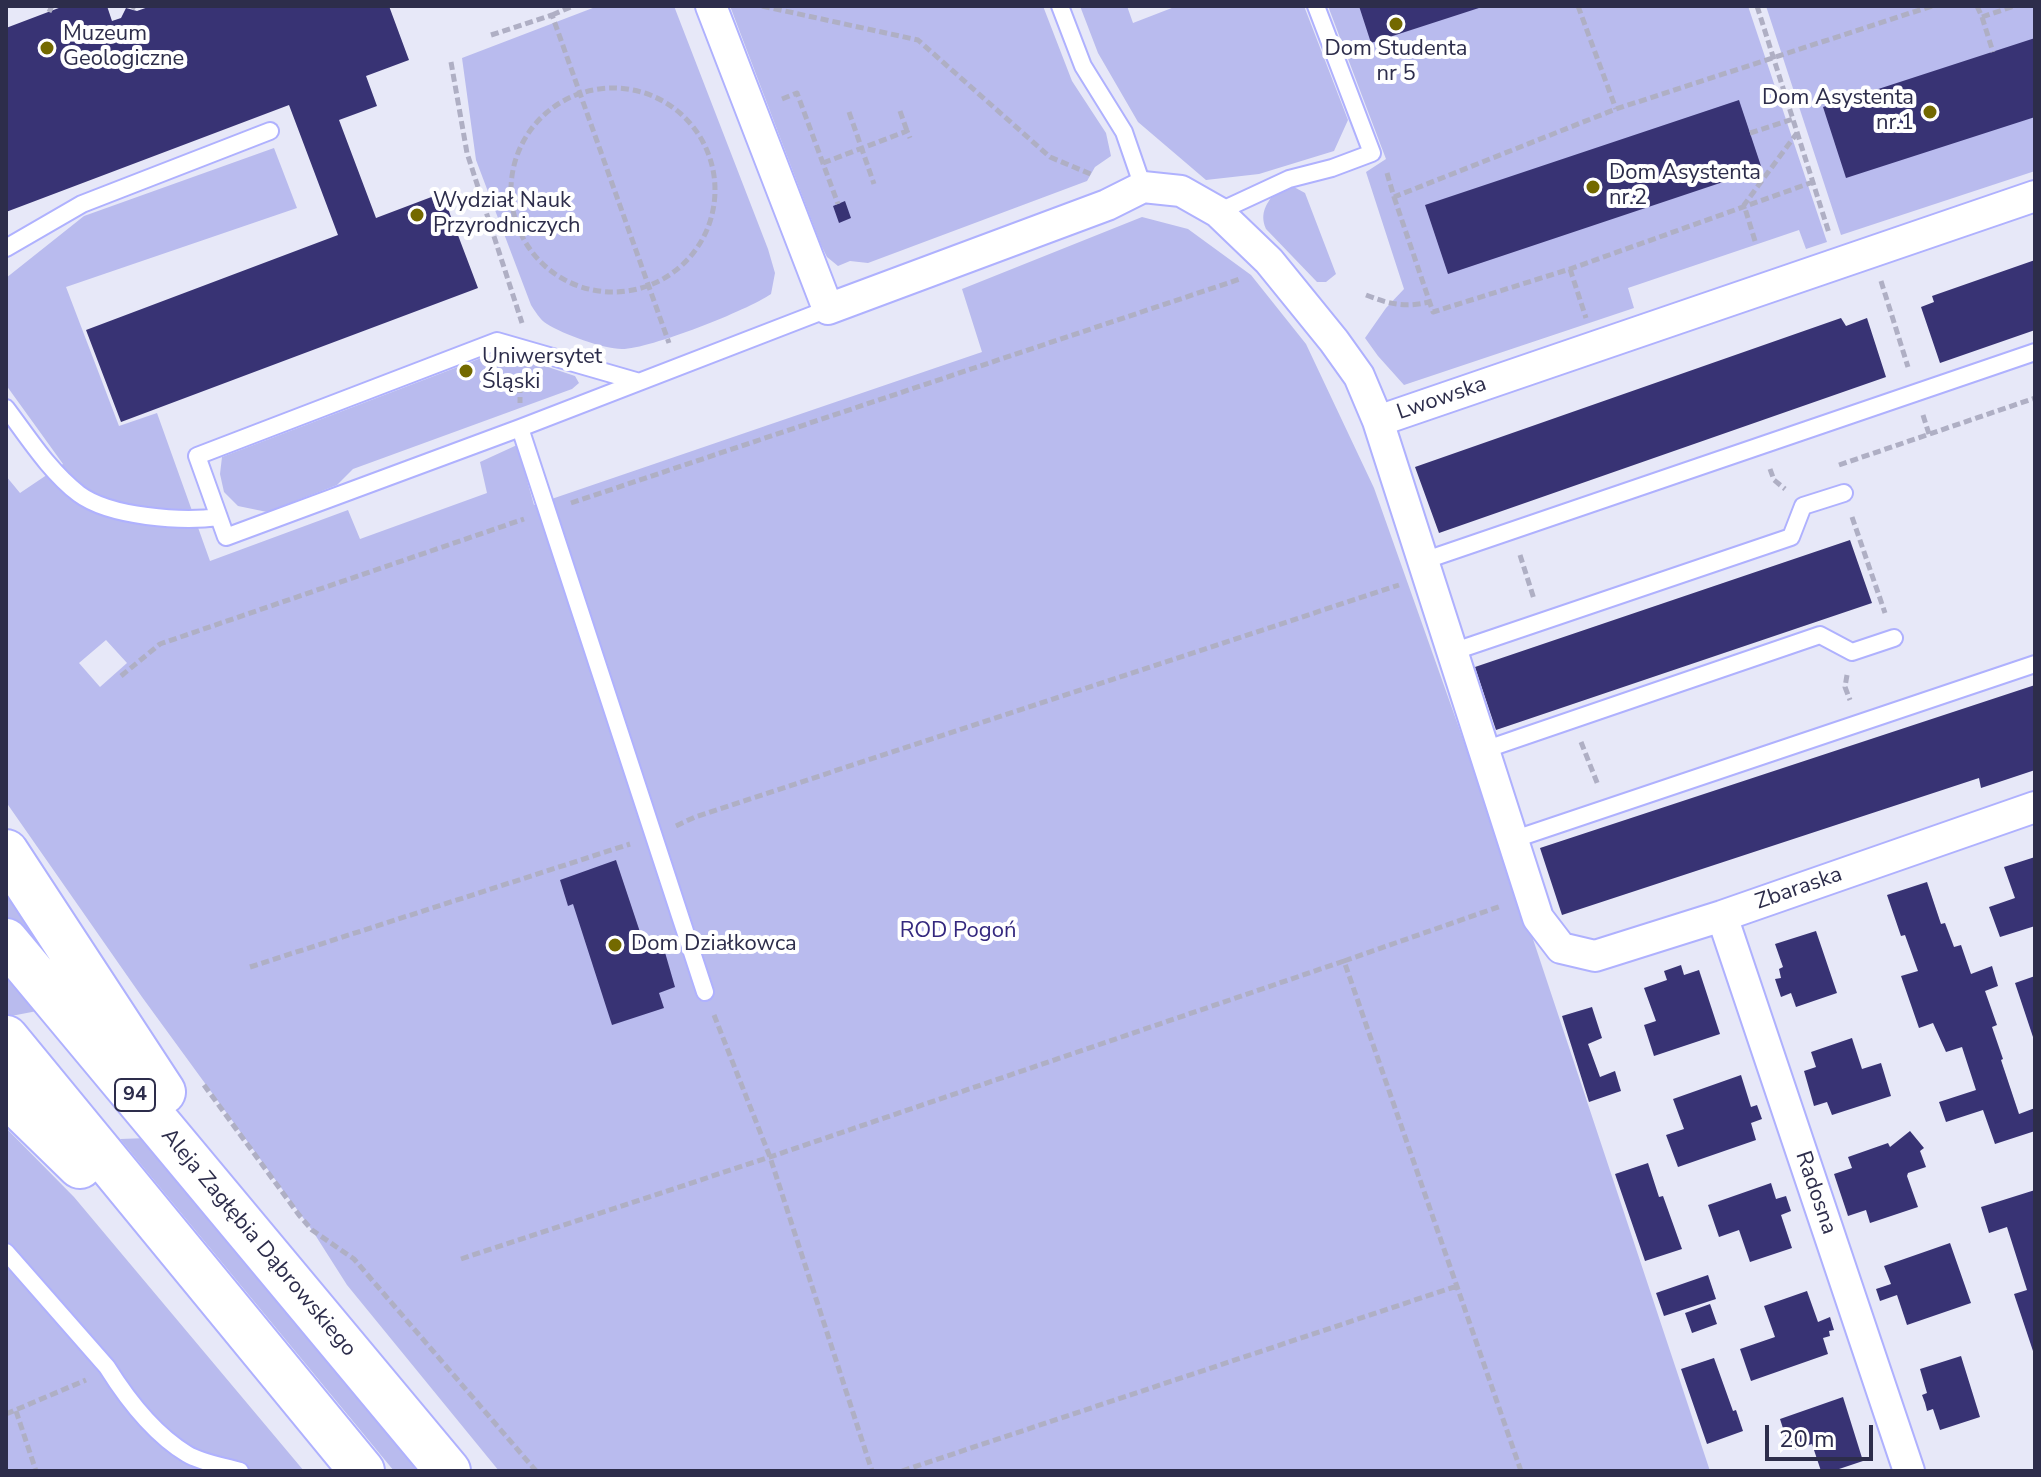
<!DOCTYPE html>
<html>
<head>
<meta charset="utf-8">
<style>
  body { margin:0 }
  #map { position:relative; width:2041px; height:1477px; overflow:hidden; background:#e7e8f8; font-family:"Nunito Sans",sans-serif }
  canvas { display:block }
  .frame { position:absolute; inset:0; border:8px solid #2d2d4b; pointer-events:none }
  .scale { position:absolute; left:1765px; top:1425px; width:108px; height:36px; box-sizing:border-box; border:4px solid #2d2d4b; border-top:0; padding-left:10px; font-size:24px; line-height:28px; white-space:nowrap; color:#2d2d4b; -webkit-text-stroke:6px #fff; paint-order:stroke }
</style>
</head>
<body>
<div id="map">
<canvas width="2041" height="1477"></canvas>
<div class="frame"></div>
<div class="scale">20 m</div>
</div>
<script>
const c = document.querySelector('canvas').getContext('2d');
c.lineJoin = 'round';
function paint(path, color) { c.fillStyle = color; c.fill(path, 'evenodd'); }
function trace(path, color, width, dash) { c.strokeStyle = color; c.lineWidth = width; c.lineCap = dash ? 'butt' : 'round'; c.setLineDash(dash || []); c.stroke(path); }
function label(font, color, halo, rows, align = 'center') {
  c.font = font + ' "Nunito Sans",sans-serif'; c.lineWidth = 8; c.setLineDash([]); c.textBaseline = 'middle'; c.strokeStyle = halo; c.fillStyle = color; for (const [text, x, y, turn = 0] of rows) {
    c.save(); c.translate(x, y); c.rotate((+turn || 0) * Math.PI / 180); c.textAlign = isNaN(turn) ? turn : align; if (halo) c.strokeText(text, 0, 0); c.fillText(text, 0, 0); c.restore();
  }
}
const green = new Path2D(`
  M598,6H674L768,249L775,273L771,294C748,310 650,349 622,349C603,349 563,334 547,324C540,320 535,311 531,305L476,160L462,58Z
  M730,6H1043L1072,81L1106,133L1111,156L1095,167L1087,181L868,263L850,261L838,266L827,257L821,245Z
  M1080,6H1127L1133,23L1177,6H1304L1348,120L1334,151L1259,174L1206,180L1138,122L1098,53Z
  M1328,6H1748L1827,242L1806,249L1799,230L1628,288L1634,308L1404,385L1378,356L1365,338L1386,308L1404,289L1366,172L1386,159Z
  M1766,6H2035V171L1841,235Z
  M274,148L297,208L66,287L119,426L157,413L210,561L348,510L360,539L487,493L480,462L517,445L534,505L982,352L962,289L1142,217L1188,229L1251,275L1306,344L1374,488L1520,900L1710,1471H499L347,1285L312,1230L142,997L6,802V476L20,493L63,464L6,385V278L84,216ZM106,640L127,663L100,687L79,663Z
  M1294,187L1305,193L1336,274L1326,282H1317L1266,229C1259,213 1267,203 1276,191Z
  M489,355L518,357L575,376L579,383L572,389L353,469L337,485L267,512L238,506L224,492L220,474L222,457Z
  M6,872L63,959L37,1011L6,1017Z
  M6,1128L74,1197L304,1471H6Z
  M148,1138L422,1471H394L120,1139Z`);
const building = new Path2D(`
  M64,6H107L112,21L121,18L126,8L137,11L151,6H389L409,60L366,76L377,106L339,120L376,218L442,193L478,288L121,422L86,330L338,235L289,105L6,212V28Z
  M1359,6H1482V7L1371,43Z
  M2035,38V117L1846,178L1823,107Z
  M1739,100L1762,169L1448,274L1425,205Z
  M845,201L851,218L839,223L833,206Z
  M2035,260V330L1940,363L1921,307L1934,302L1932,296Z
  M1841,318L1846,326L1867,318L1886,377L1439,533L1415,467Z
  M1850,540L1872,603L1496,730L1475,667Z
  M2035,685V770L1981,788L1979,778L1562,915L1540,848Z
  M2035,857V926L2000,937L1989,907L2015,898L2004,867Z
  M616,860L645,947L662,942L675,987L659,993L664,1008L612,1025L573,904L568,906L560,880Z
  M1927,882L1941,924L1945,923L1954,947L1961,945L1971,974L1992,966L1998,986L1985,991L1997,1025L1992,1027L2003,1059L2001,1060L2019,1114L2035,1108V1131L1995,1144L1983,1110L1946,1122L1939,1102L1976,1090L1962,1047L1946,1052L1933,1023L1919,1028L1901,976L1918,971L1905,935L1901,936L1887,895Z
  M1816,931L1837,993L1796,1007L1791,993L1781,997L1775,979L1781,978L1779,969L1783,967L1775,944Z
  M1681,965L1684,975L1699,970L1720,1034L1654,1056L1644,1025L1656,1021L1644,988L1667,980L1664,971Z
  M2035,976V1039L2034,1040L2015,983Z
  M1592,1007L1602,1038L1588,1044L1600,1077L1615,1071L1621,1091L1589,1102L1562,1016Z
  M1852,1038L1862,1069L1881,1063L1891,1096L1832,1115L1827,1102L1814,1106L1804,1071L1816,1067L1811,1052Z
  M1741,1075L1751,1107L1757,1105L1762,1119L1751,1123L1756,1140L1678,1167L1666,1135L1684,1129L1673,1099Z
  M1910,1131L1924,1148L1920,1151L1926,1167L1908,1173L1907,1176L1918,1207L1870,1223L1866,1210L1848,1216L1834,1174L1852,1168L1848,1157L1888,1143L1890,1147Z
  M1648,1163L1659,1197L1663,1196L1682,1249L1645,1261L1615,1174Z
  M1771,1183L1776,1199L1786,1196L1791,1211L1781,1215L1792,1248L1750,1262L1739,1230L1719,1237L1708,1205Z
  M2035,1190V1354H2034L2014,1294L2027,1290L2007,1227L1989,1233L1981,1207Z
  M1950,1243L1971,1303L1907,1325L1897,1295L1880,1301L1876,1289L1891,1284L1884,1266Z
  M1708,1275L1716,1299L1664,1316L1656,1293Z
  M1807,1291L1818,1322L1830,1317L1834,1330L1829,1331L1830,1336L1823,1338L1828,1354L1751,1381L1740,1349L1775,1337L1764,1306Z
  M1710,1304L1717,1324L1692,1333L1685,1313Z
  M1961,1356L1980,1417L1940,1430L1933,1409L1927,1411L1925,1403L1922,1395L1927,1393L1920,1369Z
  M1714,1358L1733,1411L1736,1410L1743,1431L1707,1444L1681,1369Z
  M1843,1397L1863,1461L1833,1471H1821L1812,1444L1790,1450L1780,1419Z`);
const path = new Path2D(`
  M762,6L918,40L1050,157L1093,175
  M1578,6L1616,109
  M1757,6L1829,233
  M1977,6L1982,17L2014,6
  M132,9L134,6
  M49,12L52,6
  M552,15L573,6
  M1982,17L1993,52
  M491,35L552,15L669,343
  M451,62L467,153L522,323
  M511 190a102 102 0 1 1 204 0a102 102 0 1 1-204 0Z
  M782,99L797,93L838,204
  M900,111L907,131
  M849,112L874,184
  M1750,133L1793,119
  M823,163L907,131L910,138
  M1387,173L1394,197L1616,109L1932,6
  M1394,197L1433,312L1570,269L1813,182
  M1755,241L1744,205L1797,133
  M1570,269L1586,318
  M1881,281L1908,367
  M1366,295C1389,304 1405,308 1429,302
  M520,373V403
  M1923,415L1929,434
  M1839,465L2035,398
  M1770,469L1774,480L1785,489
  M571,503L1240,279
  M1852,517L1885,613
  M1520,555L1534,599
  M1847,675L1845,687L1850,700
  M121,676L160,644L524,519
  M1581,742L1598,785
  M676,826L695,817L1399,585
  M1344,961L1501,906
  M250,967L630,844
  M714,1015L770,1157L872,1471
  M204,1085L299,1215L312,1230L354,1259L536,1471
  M461,1259L770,1157L1344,961L1521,1471
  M16,1411L36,1471
  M6,1414L86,1380
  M902,1471L1457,1286`);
const lane = new Path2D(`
  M1060,6L1083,66L1124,132L1143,187
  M1218,212L1289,179L1332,168L1372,153L1316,6
  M6,248L82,204L270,131
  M636,381L497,341L197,456L226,537L520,428L828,309
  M6,408C28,437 49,471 79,494C110,517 182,522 219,517
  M520,428L705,992
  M1423,561L2035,352
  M1452,652L1791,537L1803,506L1844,493
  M1484,750L1820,635L1852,652L1894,638
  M1512,840L2035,664
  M6,1252L107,1367C127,1399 154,1434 187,1454C202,1463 224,1466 240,1471`);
const street = new Path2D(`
  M711,6L828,309L1107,205L1143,187L1181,191L1218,212L1269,261L1334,341L1359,376L1378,421L1538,918L1561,948L1595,956L1722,916L2035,807
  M1378,421L2035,196
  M1722,916L1909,1471`);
const primary = new Path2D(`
  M6,852L163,1092
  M6,941L448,1471
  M6,1038L362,1471
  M6,1094L80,1166`);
const markers = [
  [1396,24,8,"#736900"],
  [47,48,8,"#736900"],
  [1930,112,8,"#736900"],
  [1593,187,8,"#736900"],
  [417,215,8,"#736900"],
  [466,371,8,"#736900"],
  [615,945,8,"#736900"]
];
const shields = [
  [135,1095,40]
];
const shieldNames = [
  ["94",135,1095]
];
const poiNames = [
  ["Muzeum",63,35],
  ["Geologiczne",63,60],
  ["Dom Studenta",1396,50,"center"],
  ["nr 5",1396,75,"center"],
  ["Dom Asystenta",1914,99,"right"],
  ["nr.1",1914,124,"right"],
  ["Dom Asystenta",1609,174],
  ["nr.2",1609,199],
  ["Wydział Nauk",433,202],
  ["Przyrodniczych",433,227],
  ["Uniwersytet",482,358],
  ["Śląski",482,383],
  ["Dom Działkowca",631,945]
];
const streetNames = [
  ["Lwowska",1442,399,-19],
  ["Zbaraska",1799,889,-19],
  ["Radosna",1815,1193,71],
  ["Aleja Zagłębia Dąbrowskiego",258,1243,50]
];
const parkNames = [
  ["ROD Pogoń",958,932]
];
paint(green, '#b9bbee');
paint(building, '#383374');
trace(lane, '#afb1fe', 20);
trace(street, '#afb1fe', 34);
trace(primary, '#afb1fe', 48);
trace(path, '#afafc4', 5, [8, 4]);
trace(lane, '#fff', 16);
trace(street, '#fff', 30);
trace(primary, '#fff', 44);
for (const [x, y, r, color] of markers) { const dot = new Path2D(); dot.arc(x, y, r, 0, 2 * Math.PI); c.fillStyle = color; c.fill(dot); trace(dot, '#fff', 3); }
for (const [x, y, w] of shields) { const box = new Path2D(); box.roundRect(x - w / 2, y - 16, w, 32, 6); c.fillStyle = '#fff'; c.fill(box); trace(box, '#2d2d4b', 2); }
label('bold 20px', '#2d2d4b', null, shieldNames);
label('22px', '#2d2d4b', '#fff', poiNames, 'left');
label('22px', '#2d2d4b', '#fff', streetNames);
label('22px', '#34287e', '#fff', parkNames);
</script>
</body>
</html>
